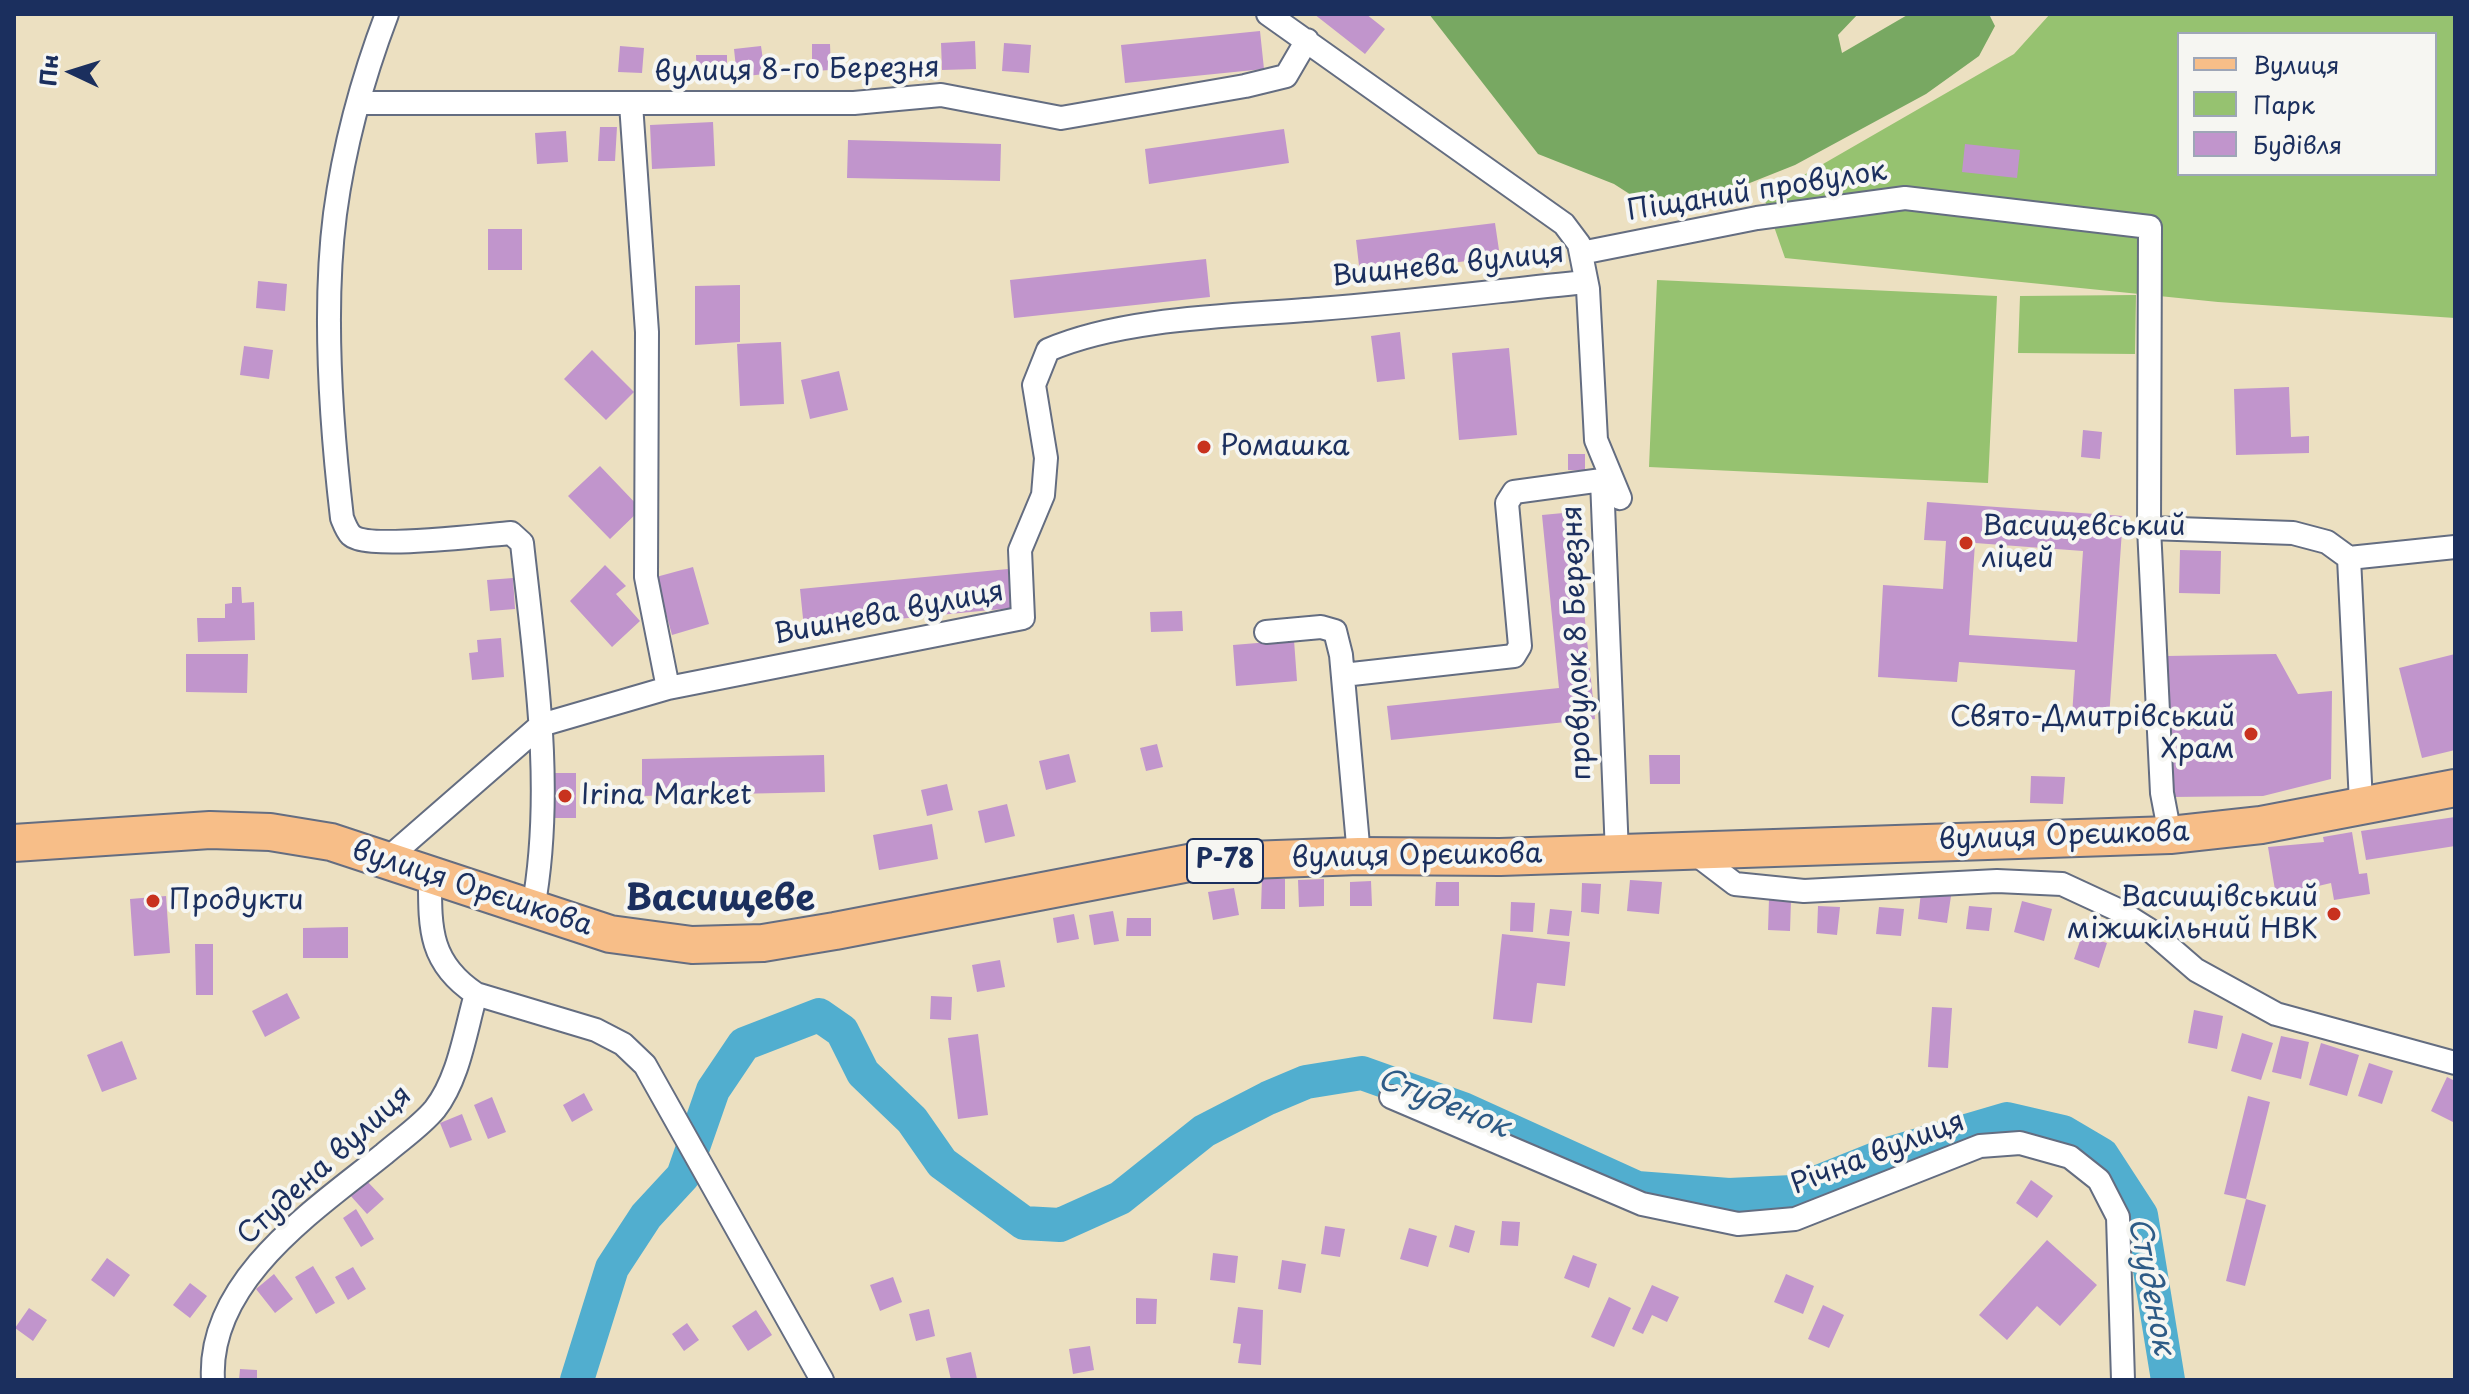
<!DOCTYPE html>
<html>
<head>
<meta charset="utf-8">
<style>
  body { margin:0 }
  #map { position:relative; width:2469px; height:1394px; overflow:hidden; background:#ece0c1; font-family:"Playpen Sans",sans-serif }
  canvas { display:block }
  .frame { position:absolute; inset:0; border:16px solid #1b2f5e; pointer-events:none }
  .legend { position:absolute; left:2177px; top:32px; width:260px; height:144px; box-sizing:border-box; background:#f6f6f2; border:2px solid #9ea6b7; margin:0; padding:10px 14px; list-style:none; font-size:24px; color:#1b2f5e }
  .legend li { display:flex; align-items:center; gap:16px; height:40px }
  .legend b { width:40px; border:2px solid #9ea6b7 }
  .north { position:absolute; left:32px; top:32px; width:80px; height:80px; -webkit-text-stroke:6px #f6f6f2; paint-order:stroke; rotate:274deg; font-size:22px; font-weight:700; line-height:32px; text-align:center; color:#1b2f5e }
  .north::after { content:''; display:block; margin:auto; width:28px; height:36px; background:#1b2f5e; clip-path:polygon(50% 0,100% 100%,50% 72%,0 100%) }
</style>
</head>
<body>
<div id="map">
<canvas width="2469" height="1394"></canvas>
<div class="frame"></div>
<ul class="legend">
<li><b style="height:10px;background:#f7be88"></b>Вулиця</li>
<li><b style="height:22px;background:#96c270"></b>Парк</li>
<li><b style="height:22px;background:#c195cc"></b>Будівля</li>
</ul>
<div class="north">Пн</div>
</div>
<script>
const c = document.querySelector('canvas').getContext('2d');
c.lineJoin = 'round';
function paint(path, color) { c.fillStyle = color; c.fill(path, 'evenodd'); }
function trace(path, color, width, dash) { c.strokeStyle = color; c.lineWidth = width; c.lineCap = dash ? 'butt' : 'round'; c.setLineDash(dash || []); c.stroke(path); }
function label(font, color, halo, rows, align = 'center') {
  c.font = font + ' "Playpen Sans",sans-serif'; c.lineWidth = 8; c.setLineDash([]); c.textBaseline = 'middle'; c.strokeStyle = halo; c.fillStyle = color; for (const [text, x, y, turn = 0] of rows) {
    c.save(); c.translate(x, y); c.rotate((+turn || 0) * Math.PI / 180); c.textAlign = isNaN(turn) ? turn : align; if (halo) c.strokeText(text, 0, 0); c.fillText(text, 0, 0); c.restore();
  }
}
const green = new Path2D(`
  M2050,14H2455V318L2218,302L1785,258L1764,198L2014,54ZM2179,34H2435V174H2179Z
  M1657,280L1997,296L1988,483L1649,467Z
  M2136,295L2135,354L2018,353L2020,296Z`);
const forest = new Path2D(`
  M1429,14H1858L1838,35L1842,53L1909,14H1989L1995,26L1979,56L1926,94L1795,165L1697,204L1653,209L1614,184L1538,154Z`);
const river = new Path2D(`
  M577,1380L612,1268L646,1216L683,1176L713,1090L744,1044L819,1015L842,1031L863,1073L912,1120L942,1163L1024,1223L1060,1225L1120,1198L1204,1131L1268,1098L1306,1082L1362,1073L1463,1109L1637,1188L1729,1195L1793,1192L1888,1154L2007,1119L2063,1132L2102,1155L2141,1215L2168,1380`);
const building = new Path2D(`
  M1314,14H1366L1385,29L1365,54Z
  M1260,31L1264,69L1125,83L1121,45Z
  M975,41L976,69L942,70L941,43Z
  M1004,43L1031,45L1029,73L1002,71Z
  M812,44H830L831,70L812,71Z
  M620,46L644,48L642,73L618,72Z
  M761,46L765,74L737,77L734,49Z
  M696,55H727V82H697Z
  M713,122L715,166L652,169L650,125Z
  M600,127H617L615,161H598Z
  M1284,129L1289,163L1149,184L1145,149Z
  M566,131L568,162L537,164L535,133Z
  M848,140L1001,144L1000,181L847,178Z
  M1965,144L2020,150L2017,178L1962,172Z
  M1495,223L1500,257L1360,274L1356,240Z
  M488,229H522V270H488Z
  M1206,259L1210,297L1014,318L1010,280Z
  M258,281L287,284L285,311L256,308Z
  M740,285V342L695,345V286Z
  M1400,332L1405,379L1377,382L1371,336Z
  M781,342L784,404L740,406L737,344Z
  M244,346L273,350L269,379L240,375Z
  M1509,348L1517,435L1459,440L1452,353Z
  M592,350L634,392L606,420L564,379Z
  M839,371L848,410L810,419L801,380Z
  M2289,387L2291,437L2309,436V453L2236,455L2234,389Z
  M2083,430L2102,432L2100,459L2081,457Z
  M1568,454H1585V471L1568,470Z
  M600,466L641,509L610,539L568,496Z
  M1927,502L2123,516L2109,718L2072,716L2075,670L1959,662L1957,682L1878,677L1883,585L1943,589L1946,541L1924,540ZM1975,543L2083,551L2077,642L1969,635Z
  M1574,512L1595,719L1391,740L1387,706L1559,688L1542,515Z
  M2180,550L2221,551L2220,594L2179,593Z
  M605,565L626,586L616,594L640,621L612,647L570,601Z
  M693,567L709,624L672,635L656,577Z
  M1008,569L1012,608L804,628L800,589Z
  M513,578L515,609L490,611L487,580Z
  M232,587H241L242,603L254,602L255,640L198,642L197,618H225V604L232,603Z
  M1182,611L1183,631L1151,632L1150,612Z
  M501,638L504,677L472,680L469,653L478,652L477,640Z
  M1294,640L1297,681L1236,686L1233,645Z
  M186,654H248L247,693L186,692Z
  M2276,654L2298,694L2332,691L2331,779L2263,796L2172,797L2167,656Z
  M2455,654V750L2422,758L2399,668Z
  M1157,744L1163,767L1146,771L1140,748Z
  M1069,754L1076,782L1046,790L1039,761Z
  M824,755L825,792L642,796V759Z
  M1649,755H1680V784H1650Z
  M554,773H576V818H555Z
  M2031,776L2065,777L2063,804L2030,803Z
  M947,784L953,810L927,816L921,790Z
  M1007,804L1015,836L985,843L978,811Z
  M2455,817V846L2366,860L2361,831Z
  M932,824L938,859L879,870L873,835Z
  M2352,832L2359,874L2367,873L2370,894L2334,900L2331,883L2276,896L2268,847L2324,842L2323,837Z
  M1262,878L1285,879V909H1261Z
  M1324,879V906L1299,907L1298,880Z
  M1630,880L1662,882L1659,914L1627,911Z
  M1371,881L1372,906H1350V882Z
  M1436,882H1459V906H1435Z
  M1582,883L1601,884L1599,914L1581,912Z
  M1234,888L1239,915L1213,920L1208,892Z
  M1921,892L1951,896L1947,923L1918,919Z
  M166,896L170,953L134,956L130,899Z
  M1769,899L1791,900L1790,931L1768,930Z
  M2022,901L2052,909L2044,941L2014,932Z
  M1511,902L1535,903L1533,932L1510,931Z
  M1818,906L1840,907L1837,935L1817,933Z
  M1969,906L1992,908L1989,931L1966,929Z
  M1879,907L1904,909L1901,936L1876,934Z
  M1550,909L1572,911L1569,936L1547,934Z
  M1113,911L1119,941L1094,945L1089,915Z
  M1074,914L1079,939L1057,943L1053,918Z
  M1127,918H1151V936H1126Z
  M348,927V958H303V928Z
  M1502,934L1570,942L1565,986L1537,983L1532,1023L1493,1019Z
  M2082,935L2107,943L2099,968L2074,959Z
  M195,944H213V995H196Z
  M1000,960L1005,987L977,992L972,965Z
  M287,993L300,1018L265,1037L252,1011Z
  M931,996L952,997L951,1020L930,1019Z
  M1932,1007L1952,1008L1948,1068L1928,1067Z
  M2194,1010L2223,1016L2217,1049L2188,1043Z
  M2242,1033L2273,1043L2261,1080L2231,1071Z
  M978,1034L988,1115L958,1119L948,1038Z
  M2281,1036L2309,1042L2301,1079L2272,1072Z
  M122,1041L137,1079L102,1092L87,1055Z
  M2321,1043L2359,1055L2347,1096L2309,1085Z
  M2369,1063L2393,1071L2382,1104L2358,1096Z
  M2447,1077L2455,1081V1123L2431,1111Z
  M584,1093L593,1110L572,1122L563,1105Z
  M2248,1096L2270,1102L2246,1199L2224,1194Z
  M492,1097L506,1132L488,1139L474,1105Z
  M462,1114L472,1140L450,1148L440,1123Z
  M365,1179L384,1199L367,1214L349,1194Z
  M2031,1180L2053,1196L2037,1218L2016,1203Z
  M2246,1199L2266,1205L2245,1286L2226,1281Z
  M356,1209L374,1239L361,1247L343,1218Z
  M1502,1221L1520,1222L1518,1246L1500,1245Z
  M1455,1225L1475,1231L1469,1253L1449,1247Z
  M1325,1226L1345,1229L1340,1257L1321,1254Z
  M1409,1228L1437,1236L1428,1267L1400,1259Z
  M2047,1240L2097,1285L2060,1326L2037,1306L2007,1340L1979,1315Z
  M1213,1253L1238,1256L1235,1283L1210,1280Z
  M1573,1255L1597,1264L1589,1288L1564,1278Z
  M107,1258L130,1275L114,1297L91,1280Z
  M1282,1260L1306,1264L1301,1293L1278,1289Z
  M313,1266L335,1303L316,1314L295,1277Z
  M353,1267L366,1289L348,1300L335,1277Z
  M274,1274L293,1299L275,1313L256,1289Z
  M1786,1274L1814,1286L1803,1314L1774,1302Z
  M893,1277L902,1302L880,1311L870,1285Z
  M190,1283L207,1296L190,1318L173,1305Z
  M1652,1285L1679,1297L1667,1322L1652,1315L1643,1334L1632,1329Z
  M1609,1297L1631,1308L1614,1347L1591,1337Z
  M1136,1298L1157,1299L1156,1324H1136Z
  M1823,1305L1844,1315L1829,1348L1808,1339Z
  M1238,1307L1263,1310L1261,1365L1238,1363L1241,1344L1233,1343Z
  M29,1308L47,1320L33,1341L15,1328Z
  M929,1309L935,1336L916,1341L909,1314Z
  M756,1310L772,1335L748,1351L732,1326Z
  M687,1323L699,1340L684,1351L672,1334Z
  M1090,1346L1094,1370L1073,1374L1069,1349Z
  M971,1352L977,1379L951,1380L946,1358Z
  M240,1369L257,1370V1380H239Z`);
const street = new Path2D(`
  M387,14C363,77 344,147 335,214C323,308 331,424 342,518C344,523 347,531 351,535C367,550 484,535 511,533L522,543C535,663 555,789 533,909
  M1268,14L1564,224L1579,244L1588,289L1596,440L1620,498L1602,480L1617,854
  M359,103H854L941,95L1061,118L1245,86L1286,76L1307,40
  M631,104L647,332L646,577L668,688
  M1581,253L1757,218L1905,198L2150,227L2149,528L2162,793L2170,835
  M2149,528L2293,533L2327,542L2349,558
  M1266,632L1321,627L1335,631L1341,655L1359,856
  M1343,675L1514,656L1520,646L1507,503L1514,492L1602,480
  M2361,803L2349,558L2455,547
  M1693,852L1735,884L1804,891L1997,881L2062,884L2116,909L2151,931L2196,970L2276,1014L2455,1063
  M386,860L541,725L668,688L1023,618L1020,550L1043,495L1046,458L1034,385L1048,350C1124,317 1236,316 1319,309C1408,302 1497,291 1586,282
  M430,874C430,927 428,962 476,994L596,1030L623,1044L645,1065L822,1380
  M1391,1097L1642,1204L1738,1224L1795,1219L1980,1146L2020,1143L2070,1157L2099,1180L2118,1217L2123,1380
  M213,1380C207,1280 316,1209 384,1154C400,1140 421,1126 435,1109C459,1078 465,1032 476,994`);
const primary = new Path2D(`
  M14,843L210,830L270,832L331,842L610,934L692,945L763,943L835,931L1194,862L1359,856L1500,857L2170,835L2261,825L2455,788`);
const markers = [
  [1204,447,8,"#c8321e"],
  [1966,543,8,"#c8321e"],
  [2251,734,8,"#c8321e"],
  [565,796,8,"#c8321e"],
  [153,901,8,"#c8321e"],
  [2334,914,8,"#c8321e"]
];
const shields = [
  [1225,861,76]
];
const shieldNames = [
  ["Р-78",1225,861]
];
const streetNames = [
  ["вулиця 8-го Березня",797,71,-1],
  ["Піщаний провулок",1757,192,-9],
  ["Вишнева вулиця",1448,266,-6],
  ["Вишнева вулиця",889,614,-11],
  ["провулок 8 Березня",1578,643,-92],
  ["вулиця Орєшкова",2064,837,-2],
  ["вулиця Орєшкова",1417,857,-1],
  ["вулиця Орєшкова",472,889,18],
  ["Річна вулиця",1878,1154,-21],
  ["Студена вулиця",325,1166,-42]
];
const poiNames = [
  ["Ромашка",1220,447],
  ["Васищевський",1982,527],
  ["ліцей",1982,559],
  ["Свято-Дмитрівський",2235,718,"right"],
  ["Храм",2235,750,"right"],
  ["Irina Market",581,796],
  ["Васищівський",2318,898,"right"],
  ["міжшкільний НВК",2318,930,"right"],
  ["Продукти",169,901]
];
const waterNames = [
  ["Студенок",1443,1104,22],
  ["Студенок",2150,1286,79]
];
const districtNames = [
  ["Васищеве",720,900]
];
paint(green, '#96c270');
paint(forest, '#78a862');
trace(river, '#51aecf', 34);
paint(building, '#c195cc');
trace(street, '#646d81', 26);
trace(primary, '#646d81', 40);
trace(street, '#fff', 22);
trace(primary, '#f7be88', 36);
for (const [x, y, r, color] of markers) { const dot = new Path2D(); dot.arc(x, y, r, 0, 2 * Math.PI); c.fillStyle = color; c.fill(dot); trace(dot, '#f6f6f2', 3); }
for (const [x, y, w] of shields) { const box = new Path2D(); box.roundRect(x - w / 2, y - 22, w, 44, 6); c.fillStyle = '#f6f6f2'; c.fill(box); trace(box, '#1b2f5e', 2); }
label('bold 26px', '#1b2f5e', null, shieldNames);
label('28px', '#1b2f5e', '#f6f6f2', streetNames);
label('28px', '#1b2f5e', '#f6f6f2', poiNames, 'left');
label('italic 30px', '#2e5b86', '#f6f6f2', waterNames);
label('bold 36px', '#1b2f5e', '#f6f6f2', districtNames);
</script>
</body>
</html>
